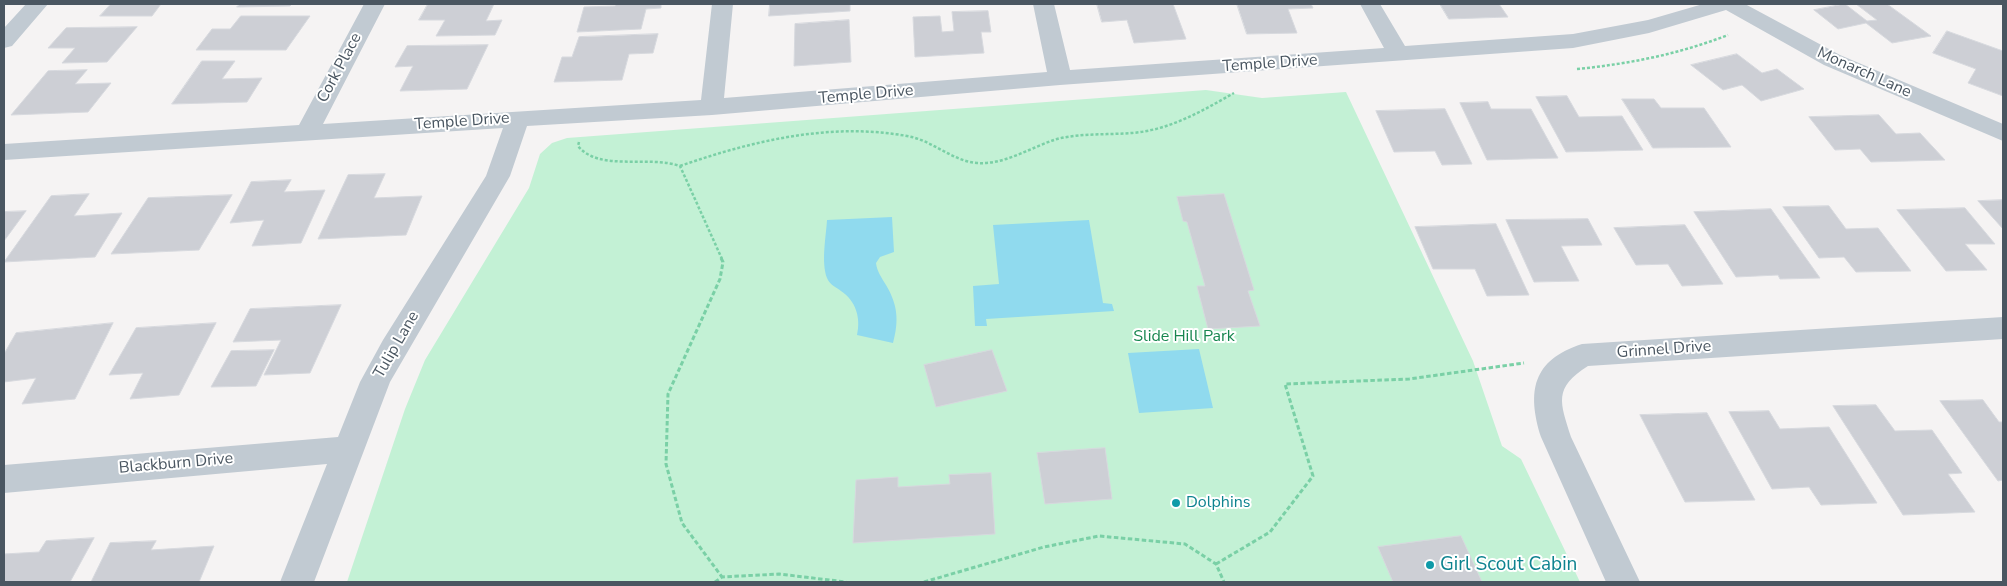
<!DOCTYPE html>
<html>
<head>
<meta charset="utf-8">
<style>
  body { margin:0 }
  #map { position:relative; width:2007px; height:586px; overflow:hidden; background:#f5f3f3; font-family:"Nunito Sans",sans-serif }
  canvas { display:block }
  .frame { position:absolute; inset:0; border:5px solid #4a5661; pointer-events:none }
</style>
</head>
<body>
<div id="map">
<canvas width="2007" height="586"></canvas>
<div class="frame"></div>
</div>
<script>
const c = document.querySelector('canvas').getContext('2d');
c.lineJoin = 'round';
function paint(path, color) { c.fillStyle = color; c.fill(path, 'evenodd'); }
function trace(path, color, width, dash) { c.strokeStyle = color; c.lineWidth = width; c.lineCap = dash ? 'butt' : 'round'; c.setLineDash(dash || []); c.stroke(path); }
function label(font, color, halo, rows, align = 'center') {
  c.font = font + ' "Nunito Sans",sans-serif'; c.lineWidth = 4; c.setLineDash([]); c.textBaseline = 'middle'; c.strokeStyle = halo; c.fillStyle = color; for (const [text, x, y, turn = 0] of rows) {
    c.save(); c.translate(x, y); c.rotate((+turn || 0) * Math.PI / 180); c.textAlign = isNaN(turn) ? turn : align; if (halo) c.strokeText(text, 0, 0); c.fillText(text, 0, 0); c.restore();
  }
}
const green = new Path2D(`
  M1206,90L1262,98L1346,92L1473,361L1502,446L1521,459L1580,582H347L405,409L425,360L529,188L540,154L552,143L567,138Z`);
const water = new Path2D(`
  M892,217L894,252L880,257L876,263C877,272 882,278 886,285C898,305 899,321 893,343L857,335C861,318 856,301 841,291C836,287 830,285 827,278C821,262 826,237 827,220Z
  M1089,220L1103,303L1112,304L1114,311L986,319L987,326H975L973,286L999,284L993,225Z
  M1199,349L1213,408L1139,413L1128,353Z`);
const building = new Path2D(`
  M111,4H161L152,16H100Z
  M240,4H292L290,6L237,7Z
  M428,4H494L486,21L502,20L495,35L436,36L445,20H419Z
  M616,4H661V8L646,9L641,29L577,32L584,7L615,6Z
  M770,4H850V11L769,16Z
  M1097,4H1173L1186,39L1134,43L1127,20L1102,22Z
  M1237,4H1311L1313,8L1288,9L1297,33L1247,34Z
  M1440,4H1499L1508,17L1449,19Z
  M1845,4L1867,21L1877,20L1856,4H1887L1931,36L1892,43L1866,23L1838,29L1814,10Z
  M988,11L991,32H981L984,53L915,57L913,17L940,16L942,32L954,31L952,12Z
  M241,16H310L286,50H196L212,29H230Z
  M849,20L851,62L794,66L795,24Z
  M137,27L107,62L62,63L75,48H48L66,28Z
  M1947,31L2003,51V96L1968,83L1976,69L1933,53Z
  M658,34L653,53L629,54L622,80L554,82L562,57H572L579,37Z
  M488,45L467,89L400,91L413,66L395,67L407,46Z
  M1737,54L1762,73L1777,69L1804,89L1761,101L1742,85L1723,90L1691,65Z
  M202,61H235L222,79L262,78L247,102L172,104Z
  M87,70L75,84L111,83L88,112L11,115L48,71Z
  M1567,96L1579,117L1622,116L1643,150L1566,152L1536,97Z
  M1622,99H1654L1661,108H1704L1731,147L1653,148Z
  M1488,102L1491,109H1531L1558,158L1487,160L1460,103Z
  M1445,109L1472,164L1442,165L1435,151L1394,152L1376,111Z
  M1879,115L1896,134L1920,133L1945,160L1871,162L1860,149L1835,150L1809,117Z
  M385,174L374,198L422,196L406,235L318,239L348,175Z
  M291,180L284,192L325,190L301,243L252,246L264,220L230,223L251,182Z
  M89,194L74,216L122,213L95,257L4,262L51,196Z
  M1224,194L1254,290L1248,291L1260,326L1208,329L1197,286H1205L1187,222L1183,221L1177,197Z
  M232,195L199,250L111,254L148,198Z
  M2003,200V229L1978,201Z
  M1829,206L1846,229L1878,228L1911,271L1856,272L1844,257L1819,258L1783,207Z
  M1965,208L1995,244H1965L1987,270L1946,271L1897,210Z
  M1771,209L1820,278L1780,279L1778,275L1736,277L1694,212Z
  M26,211L4,241V212Z
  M1588,219L1602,245L1561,246L1579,281L1534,282L1506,220Z
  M1496,224L1529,295L1487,296L1475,269H1433L1415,227Z
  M1685,225L1723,284L1682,286L1668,264L1636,265L1614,228Z
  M341,305L310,373L264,375L281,340L233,342L250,309Z
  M113,323L75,399L22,404L36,378L4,382V354L16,333Z
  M216,323L179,395L130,399L143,373L109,375L136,328Z
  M274,350L256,386L211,387L231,351Z
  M992,350L1007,391L936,407L924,365Z
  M1983,400L1999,422H2003V480L1998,481L1940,401Z
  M1876,405L1895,431L1932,430L1962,473L1948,474L1975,512L1903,515L1833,406Z
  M1769,411L1780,429L1829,427L1877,503L1821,505L1809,487L1772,489L1729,412Z
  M1707,413L1755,500L1685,502L1640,415Z
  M1105,448L1112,499L1045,504L1037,453Z
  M991,473L995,534L853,543L856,480L898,477V487L950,484L949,475Z
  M1461,536L1482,582H1393L1378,547Z
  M94,538L70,582H4V554L39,552L46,541Z
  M156,541L151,550L214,546L199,582H91L110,543Z`);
const pathFar1 = new Path2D(`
  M1577,69C1629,64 1679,54 1728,35
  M579,142L578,146C599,172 648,155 680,166L722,259
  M680,166C752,141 830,122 907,136C932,140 952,161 977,163C1005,165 1031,147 1057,139C1081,133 1107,135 1132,133C1170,130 1202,111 1234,93`);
const path = new Path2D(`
  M721,258L723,262L720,279L668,394L666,464L682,523L722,577
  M1216,564L1270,532L1313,476L1285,384L1409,379L1524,363
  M715,582L722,577L779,574L846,582
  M924,582L1044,547L1099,536L1185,544L1216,564L1224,582`);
const minor = new Path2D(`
  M26,4H48L12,46L4,48V28Z
  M364,4H385L323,124L701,100L712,4H733L724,98L1047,72L1033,4H1054L1070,70L1384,48L1360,4H1380L1405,46L1573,34L1648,20L1703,4H1745L1840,55L2003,124V141L1824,65L1726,10L1649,33L1573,48L1060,85L712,115L527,126L510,176L390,382L314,582H280L327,464L4,493V465L338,437L360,382L383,340L486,176L503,128L4,160V144L299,125Z
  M2003,317V339L1588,366C1553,388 1560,402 1571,437L1640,582H1606L1541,437C1527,392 1532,360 1582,344Z`);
const markers = [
  [1176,503,5,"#0f9aa8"],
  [1430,565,5,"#0f9aa8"]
];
const streetNames = [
  ["Temple Drive",1270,64,-4],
  ["Cork Place",340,68,-62],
  ["Monarch Lane",1864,73,24],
  ["Temple Drive",866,95,-5],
  ["Temple Drive",462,122,-4],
  ["Tulip Lane",397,345,-60],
  ["Grinnel Drive",1664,350,-4],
  ["Blackburn Drive",176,464,-5]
];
const parkNames = [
  ["Slide Hill Park",1184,337]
];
const cultureNames = [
  ["Dolphins",1186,503]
];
const nearCulturenames = [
  ["Girl Scout Cabin",1440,565]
];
paint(green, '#c3f1d5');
paint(water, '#90daee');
paint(building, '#cdcfd5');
trace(building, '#d7d9de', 1);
trace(pathFar1, '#7ad0a6', 2.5, [3, 2]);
trace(path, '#7ad0a6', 3, [4.5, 2.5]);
paint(minor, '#c1cad2');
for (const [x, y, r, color] of markers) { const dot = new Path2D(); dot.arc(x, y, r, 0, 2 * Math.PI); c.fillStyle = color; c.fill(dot); trace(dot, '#fff', 2); }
label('16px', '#4a5661', '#fff', streetNames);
label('16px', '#17864f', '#fff', parkNames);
label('16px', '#0d838f', '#fff', cultureNames, 'left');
label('19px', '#0d838f', '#fff', nearCulturenames, 'left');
</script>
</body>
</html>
